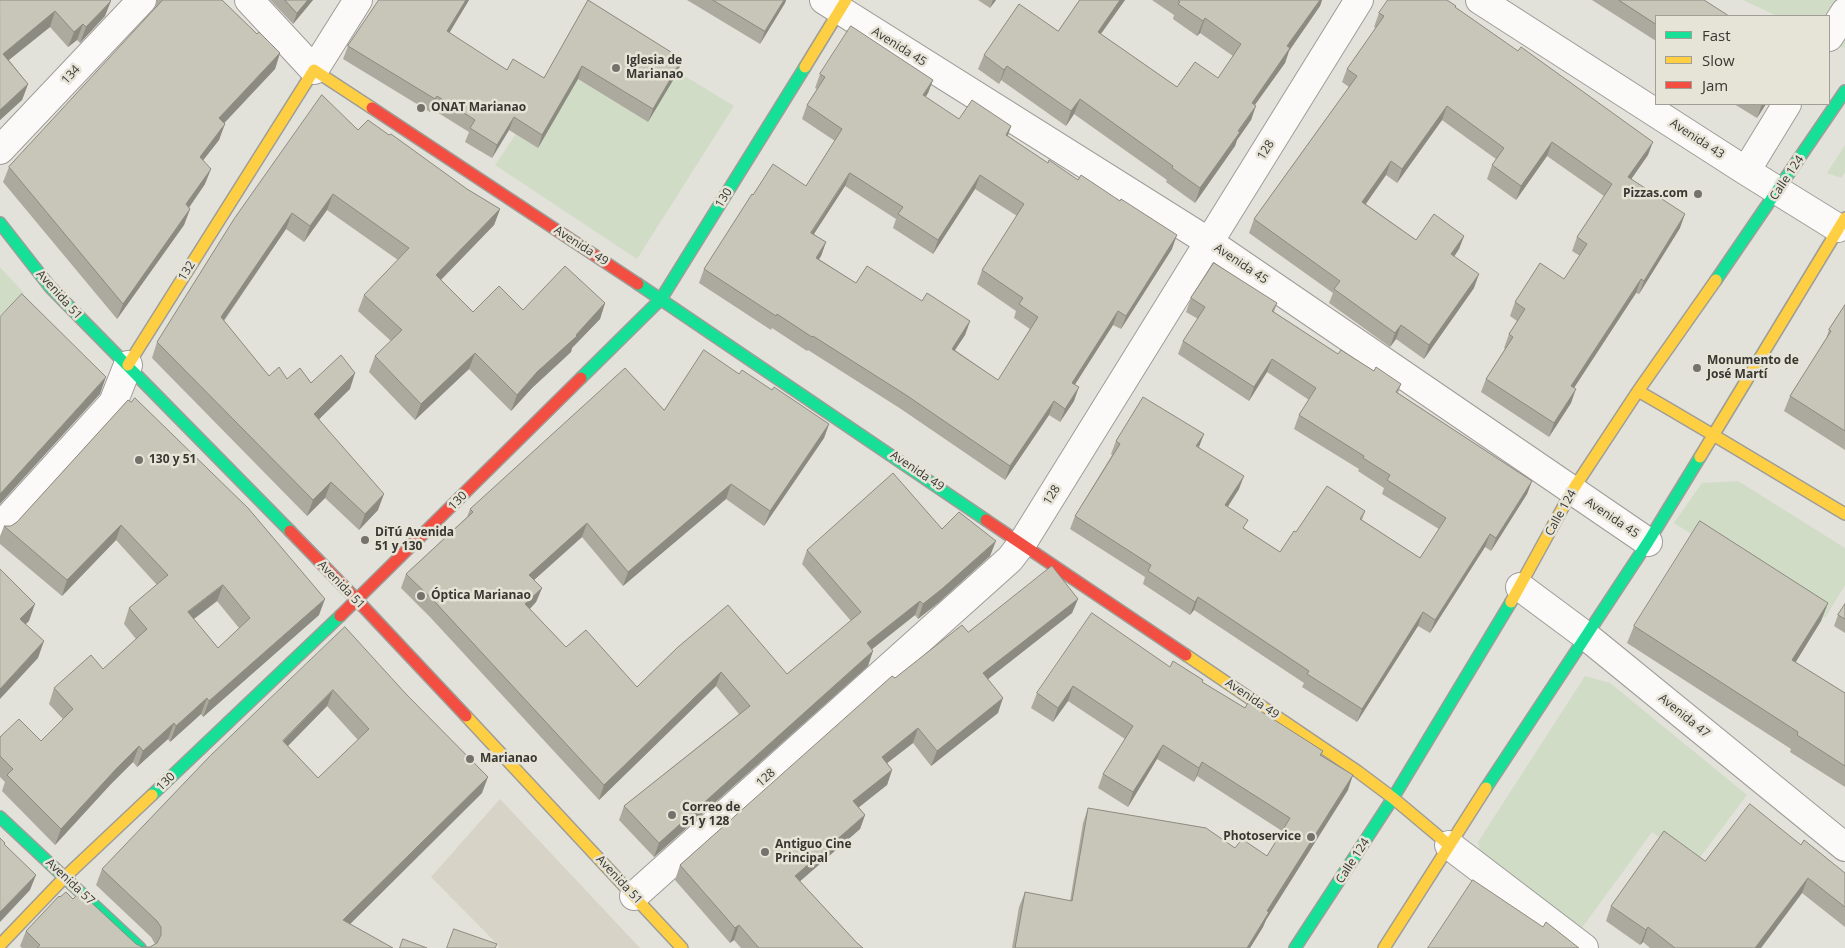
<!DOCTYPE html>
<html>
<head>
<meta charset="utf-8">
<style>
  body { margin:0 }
  #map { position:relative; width:1845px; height:948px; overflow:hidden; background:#e2e1da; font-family:"Open Sans",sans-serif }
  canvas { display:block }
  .legend { position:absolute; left:1655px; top:15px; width:175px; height:90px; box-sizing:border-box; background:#e6e3d7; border:1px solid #a09e95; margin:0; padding:6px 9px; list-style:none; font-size:15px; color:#383732 }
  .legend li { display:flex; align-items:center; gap:10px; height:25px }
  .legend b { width:25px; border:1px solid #a09e95 }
</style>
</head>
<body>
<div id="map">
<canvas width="1845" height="948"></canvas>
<ul class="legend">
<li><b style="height:6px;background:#16e098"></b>Fast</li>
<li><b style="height:6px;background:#ffcf43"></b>Slow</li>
<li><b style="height:6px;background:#f24e42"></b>Jam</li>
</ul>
</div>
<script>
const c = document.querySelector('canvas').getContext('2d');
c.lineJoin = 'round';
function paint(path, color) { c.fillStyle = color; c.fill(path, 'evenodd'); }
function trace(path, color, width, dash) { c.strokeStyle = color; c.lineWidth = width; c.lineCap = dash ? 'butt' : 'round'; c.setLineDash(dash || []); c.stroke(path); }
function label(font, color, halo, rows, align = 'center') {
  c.font = font + ' "Open Sans",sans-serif'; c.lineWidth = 5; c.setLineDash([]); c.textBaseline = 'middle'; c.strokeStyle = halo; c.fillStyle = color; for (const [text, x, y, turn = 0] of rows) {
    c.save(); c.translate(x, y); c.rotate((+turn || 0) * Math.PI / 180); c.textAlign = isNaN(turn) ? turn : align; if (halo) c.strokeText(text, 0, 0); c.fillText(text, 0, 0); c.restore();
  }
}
const built = new Path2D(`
  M500,799L640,948H498L499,946L431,877Z`);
const green = new Path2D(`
  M1743,0H1845V46L1843,48L1829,41V16H1777Z
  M678,72L734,106L637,259L495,165L516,134L578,79L648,122Z
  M1845,145V172L1841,178L1827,173Z
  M0,267L24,293L0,315Z
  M1738,481L1845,548V585L1825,618L1674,523L1702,483Z
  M1585,676L1610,683L1747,795L1695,864L1652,832L1581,929L1482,859L1478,842Z`);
const street = new Path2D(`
  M249,0L314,70L358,0
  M824,0L1209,242L1648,542
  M1480,0L1746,171L1838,228
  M1829,37L1845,12
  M0,150L142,0
  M1746,171L1787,104
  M0,527L113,403L128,365
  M1520,587L1586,636L1845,847
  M1449,845L1584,948
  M634,896L1010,559L1023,542L1359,0`);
const fast = new Path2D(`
  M0,223L50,287L290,531
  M1716,280L1845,91
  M638,284L986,520
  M581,378L661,299L805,67
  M1486,788L1648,542L1700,457
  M152,795L340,616
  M0,817L140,948
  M1295,948L1393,798L1511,602`);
const slow = new Path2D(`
  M805,67L846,0
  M128,365L314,70L372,108
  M1638,391C1708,431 1776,473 1845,514
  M1700,457L1845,218
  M1511,602L1572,491L1638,391L1716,280
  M1186,655L1357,771L1393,798L1449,845
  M466,716L682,948
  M0,945L65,877L152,795
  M1384,948L1486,788`);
const jam = new Path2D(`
  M372,108L638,284
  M986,520L1186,655
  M290,531L357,600L466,716
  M340,616L581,378`);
const wall = new Path2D(`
  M0,0L105,16L80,43L77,40L68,47L50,27L9,60L28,84L22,100L0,120Z
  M157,0H222L257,34L280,53L275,69L224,123L219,140L203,160L205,184L189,208L190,209L184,225L117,319L3,182L9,167L154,10Z
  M270,0H313L293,24Z
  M379,0H469L449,33L507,70L544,78L588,0L682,59L678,72L648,122L578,79L538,148L509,130L492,158L465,142L469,132L432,109L430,112L343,59L348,46Z
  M687,0H786L785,3L760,44Z
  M978,0H996L990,8Z
  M1080,0H1125L1101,34L1177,87L1218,78L1233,56L1200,33L1197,36L1173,19L1174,15L1152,0H1322L1320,6L1289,51L1285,63L1255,105L1251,120L1237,140L1235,146L1195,203L1166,182L1167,180L1074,114L1066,126L1001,80L999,84L978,69L984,55L1058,31Z
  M1592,0H1704L1656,16V41Z
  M1455,7L1648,155L1631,179L1680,228L1639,294L1636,293L1574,388L1571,403L1549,437L1481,392L1486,379L1505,349L1504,348L1509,334L1517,321L1510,316L1515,302L1564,279L1580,256L1572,251L1577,237L1604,196L1547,156L1516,200L1487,179L1492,165L1496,159L1442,120L1397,183L1386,175L1366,204L1416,240L1464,236L1459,249L1454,257L1474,288L1424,359L1396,339L1390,347L1329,303L1333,293L1249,233L1254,219L1349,87L1342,82L1347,69L1376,28L1374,27L1379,13Z
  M820,74L933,80L928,93L925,97L959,119L1011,126L1008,136L1172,249L1121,329L1113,325L1075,384L1074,401L1060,422L1049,415L1005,480L901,409L808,350L807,351L772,328L771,330L699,283L704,269L753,195L806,186L835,141L802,119L807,105L817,89L815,88ZM845,186L896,219L893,228L933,254L975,189L1017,216L982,270L977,284L1016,311L1014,318L1030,329L998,380L955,350L965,335L970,321L922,301L856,283L819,259L821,256L826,242L814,234Z
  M1734,104H1766L1757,118Z
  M358,130L467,189L500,209L494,225L441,280L473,312L523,310L605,303L600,319L572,348L571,352L532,388L511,411L469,369L415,420L369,372L375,356L391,341L358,311L364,295L398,260L327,210L304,242L286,229L224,321L269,376L350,389L319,419L378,510L359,530L325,498L307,516L152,358L157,342Z
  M1191,298L1277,303L1274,312L1338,354L1401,384L1398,393L1532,481L1527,494L1491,551L1485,547L1430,633L1418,626L1357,722L1302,687L1304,683L1194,610L1190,615L1143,584L1145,577L1070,529L1075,516L1112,455L1111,454L1116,441L1199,447L1239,489L1228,507L1245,529L1280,552L1296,532L1365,511L1362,520L1420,558L1439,529L1382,494L1384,488L1358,471L1359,469L1294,429L1299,415L1309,400L1267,372L1249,401L1178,354L1183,341L1198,319L1186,312Z
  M1845,305V450L1784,411L1790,396L1826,339L1829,330Z
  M739,374L772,390L829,424L824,438L764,526L726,499L623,586L582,537L534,580L542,588L536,602L530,609L566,647L637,687L678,647L787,674L851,621L802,564L807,550L942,529L990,556L938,603L918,619L915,615L872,649L868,666L654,857L619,820L624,806L739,714L716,686L599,800L430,617L401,588L406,574L467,517L470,509L664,410Z
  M128,400L319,615L203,717L201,714L170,742L168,739L137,767L133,762L110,785L55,845L2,791L5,782L0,777V737L41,741L63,719L49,704L54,688L103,669L136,639L124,624L129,608L157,585L116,540L62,596L0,544V536L4,526H11L17,522ZM217,601L239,628L218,648L194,619Z
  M1078,599L1072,613L988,679L998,713L931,766L913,743L887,763L892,770L887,785L858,807L865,815L860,829L800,881L857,943L863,948H741L734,940L730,943L675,880L680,865L895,678L968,632Z
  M1828,603L1821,621L1795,662L1845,693V787L1790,752L1791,749L1627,643L1634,626Z
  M1845,604V633L1834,626L1838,615Z
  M345,627L482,793L350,924L393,948H22L20,946L26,931L60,897L73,899L136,944L142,947H150L155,944L151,937L96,885L102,869ZM327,706L358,740L318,778L288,746Z
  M1170,667L1203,680L1202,682L1245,708L1323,751L1321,755L1348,790L1266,920L1263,927L1250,948H1012L1019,907L1025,892L1070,901L1083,823L1088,808L1235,848L1267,856L1282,831L1197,776L1194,782L1157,759L1128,807L1098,788L1103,774L1125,739L1068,701L1053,722L1031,708L1037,693Z
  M1801,845L1845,873V927L1802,893L1761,948H1650L1643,942L1640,945L1606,921L1611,906L1705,861Z`);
const shadedWall = new Path2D(`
  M308,0H313L293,24L297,13Z
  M466,0H469L442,45L447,31Z
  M784,0H786L785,3L760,44L765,31Z
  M993,0H996L990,8Z
  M1120,0H1125L1092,46L1098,32Z
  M1320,0H1322L1320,6L1289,51L1285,63L1246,117L1252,103L1287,46Z
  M111,1L105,16L80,43L86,27Z
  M55,11L50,27L0,67L3,54Z
  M1205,18L1200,33L1197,36L1203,21Z
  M83,24L77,40L68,47L74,32Z
  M280,53L275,69L214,134L219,118Z
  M682,59L678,72L648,122L653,109Z
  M582,66L578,79L538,148L542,135Z
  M1007,66L1001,80L999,84L1004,70Z
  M933,80L928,93L918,109L923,95Z
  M28,84L22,100L0,120V110Z
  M437,96L432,109L430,112L435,99Z
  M1080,99L1074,114L1066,126L1071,111Z
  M1762,104H1766L1757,118Z
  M1256,106L1251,120L1237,140L1235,146L1195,203L1200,188Z
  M1447,106L1442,120L1397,183L1402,169Z
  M514,117L509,130L492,158L497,145Z
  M225,124L219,140L194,172L200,157Z
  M1011,126L1006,140V135Z
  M1552,142L1547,156L1516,200L1521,186Z
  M1653,142L1648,155L1623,191L1628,177Z
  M1391,161L1386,175L1357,216L1362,202Z
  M211,169L205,184L180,220L186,204Z
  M850,173L845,186L806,246L811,233Z
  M980,175L975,189L933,254L938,240Z
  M333,194L327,210L304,242L310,226Z
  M190,209L184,225L117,319L123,304Z
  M500,209L494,225L430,291L436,275Z
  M292,213L286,229L215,333L221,317Z
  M1685,214L1680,228L1639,294L1644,281Z
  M1177,235L1172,249L1121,329L1126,316Z
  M1464,236L1459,249L1446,268L1451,254Z
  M826,242L821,256L811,271L816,258Z
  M1479,274L1474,288L1424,359L1429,345Z
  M1641,279L1636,293L1566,400L1571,386Z
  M605,303L600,319L572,348L571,352L532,388L511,411L517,395L537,372L576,335Z
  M1118,311L1113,325L1067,397L1072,383Z
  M970,321L965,335L947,362L952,349Z
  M1401,325L1396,339L1390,347L1395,333Z
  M475,353L469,369L415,420L421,404Z
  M1272,359L1267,372L1249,401L1254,387Z
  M355,373L350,389L308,430L314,414Z
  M106,377L100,394L0,504V494Z
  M1079,387L1074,401L1060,422L1065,409Z
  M1576,389L1571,403L1549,437L1554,423Z
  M1054,401L1049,415L1005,480L1010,466Z
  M829,424L824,438L764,526L770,511Z
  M1204,434L1199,447L1196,446Z
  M1244,476L1239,489L1220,518L1225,505Z
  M1532,481L1527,494L1491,551L1496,538Z
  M331,482L325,498L307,516L313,500Z
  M731,484L726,499L623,586L628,572Z
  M384,494L378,510L359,530L365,514Z
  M587,523L582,537L524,589L529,575Z
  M121,525L116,540L62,596L67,580Z
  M1490,534L1485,547L1430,633L1435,620Z
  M996,541L990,556L938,603L918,619L923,604Z
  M223,585L217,601L182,628L188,612Z
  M542,588L536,602L520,619L525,604Z
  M1198,597L1194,610L1190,615L1195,602Z
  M325,599L319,615L203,717L209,701Z
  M1078,599L1072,613L978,687L983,673Z
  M920,601L915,615L861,658L867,643Z
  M1828,603L1821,621L1786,678L1792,660Z
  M35,604L29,621L14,636L20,619Z
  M1423,612L1418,626L1357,722L1362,709Z
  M44,641L38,658L0,699V689Z
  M873,651L868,666L654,857L659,843Z
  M721,672L716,686L599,800L604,785Z
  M1073,686L1068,701L1053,722L1058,708Z
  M333,690L327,706L277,757L283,741Z
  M207,698L201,714L170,742L176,726Z
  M1003,698L998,713L931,766L937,751Z
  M174,723L168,739L137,767L143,751Z
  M918,728L913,743L877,771L882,757Z
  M1163,745L1157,759L1128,807L1133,792Z
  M139,746L133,762L110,785L55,845L61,829L116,769Z
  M1202,762L1197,776L1194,782L1199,768Z
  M892,770L887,785L848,816L853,801Z
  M1353,775L1348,790L1266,920L1263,927L1250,948H1247L1267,911Z
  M488,777L482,793L338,936L343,920Z
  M865,815L860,829L790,890L795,876Z
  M36,875L30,890L0,922V912Z
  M1808,878L1802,893L1761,948H1755Z
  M739,925L734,940L730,943L735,928Z
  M1648,927L1643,942L1640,945L1646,930Z`);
const building = new Path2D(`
  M0,0H110L111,1L86,27L83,24L74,32L55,11L3,54L28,84L0,110Z
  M163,0H222L257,34L259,32L280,53L219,118L225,124L200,157L211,169L186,204L190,209L123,304L9,167Z
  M285,0H308L297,13Z
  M379,0H466L447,31L507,70L513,59L544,78L588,0L682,59L653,109L582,66L542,135L514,117L497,145L470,128L475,120L437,96L435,99L348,46Z
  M713,0H784L765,31Z
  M1080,0H1120L1098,32L1177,87L1195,62L1218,78L1241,44L1205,18L1203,21L1178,4L1180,2L1178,0H1320L1287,46L1290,48L1252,103L1256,106L1238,131L1240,132L1200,188L1172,168L1173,166L1080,99L1071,111L1007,66L1004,70L984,55L1019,4L1058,31Z
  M1388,0H1447L1456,6L1455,7L1518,51L1521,47L1653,142L1628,177L1685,214L1644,281L1641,279L1571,386L1576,389L1554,423L1486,379L1513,337L1509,334L1525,309L1515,302L1540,263L1564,279L1587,244L1577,237L1612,184L1552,142L1521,186L1492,165L1504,148L1447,106L1402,169L1391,161L1362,202L1416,240L1434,214L1464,236L1451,254L1479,274L1429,345L1401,325L1395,333L1334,289L1340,281L1254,219L1357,76L1347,69L1384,16L1379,13Z
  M1619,0H1704L1729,16H1656V24Z
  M851,26L933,80L923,95L959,119L972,100L1011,126L1006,135L1048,163L1049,160L1078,180L1081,175L1120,201L1121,199L1177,235L1126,316L1118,311L1072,383L1079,387L1065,409L1054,401L1010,466L906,395L813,336L812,337L777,314L776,316L704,269L752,194L753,195L773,164L806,186L842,129L807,105L825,77L820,74ZM850,173L903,207L898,214L938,240L980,175L1024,204L982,270L1023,298L1019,304L1038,317L998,380L952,349L970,321L927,293L922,301L867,266L856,283L816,258L826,242L811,233Z
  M322,95L358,130L368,120L389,135L391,134L467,189L500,209L436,275L473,312L499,286L523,310L565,266L605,303L576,335L577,336L537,372L517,395L475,353L421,404L375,356L402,330L364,295L409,248L333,194L310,226L292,213L221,317L269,376L279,367L287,379L300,368L311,383L341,355L355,373L314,414L384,494L365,514L331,482L313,500L157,342L234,219Z
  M1214,263L1277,303L1272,311L1338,354L1341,350L1374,371L1376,367L1401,384L1396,392L1532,481L1496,538L1490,534L1435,620L1423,612L1362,709L1307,674L1309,671L1198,597L1195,602L1148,571L1151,565L1075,516L1120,444L1116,441L1143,397L1204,434L1196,446L1244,476L1225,505L1248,520L1243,528L1280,552L1294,531L1296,532L1327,486L1365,511L1360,519L1420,558L1446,518L1387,480L1390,475L1363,458L1364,456L1299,415L1316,388L1272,359L1254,387L1183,341L1205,307L1191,298Z
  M22,294L106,377L0,494V317Z
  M1845,305V431L1790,396L1831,331L1829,330Z
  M704,350L739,374L742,370L772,390L774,387L829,424L770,511L731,484L628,572L587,523L529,575L542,588L525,604L566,647L586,630L637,687L678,647L728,605L787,674L861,612L807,550L893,473L942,529L959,512L996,541L943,588L923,604L920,601L867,643L873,651L659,843L624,806L750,706L721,672L604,785L435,602L406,574L473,512L470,509L625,368L664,410Z
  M135,398L248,508L325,599L209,701L207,698L176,726L174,723L143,751L139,746L116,769L61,829L7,775L13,769L0,756V737L19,719L41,741L73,709L54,688L91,655L103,669L147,629L129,608L168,575L121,525L67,580L4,526H11L17,522L128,400L131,402ZM223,585L250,618L218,648L188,612Z
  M1700,521L1828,603L1792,660L1845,693V766L1797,735L1798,732L1634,626Z
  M1052,566L1078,599L983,673L1003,698L937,751L918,728L882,757L892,770L853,801L865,815L795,876L857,943L863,948H759L739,925L735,928L680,865L892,676L895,678L962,625L968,632Z
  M0,569L35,604L20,619L44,641L0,689Z
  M1845,604V619L1838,615Z
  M1092,613L1170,667L1173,661L1203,680L1202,682L1245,708L1248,703L1323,751L1320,755L1353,775L1267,911L1269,912L1247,948H1015L1025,892L1072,901L1088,808L1206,828L1235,848L1242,839L1267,856L1290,818L1202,762L1199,768L1163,745L1133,792L1103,774L1133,726L1073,686L1058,708L1037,693Z
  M345,627L406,694L488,777L343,920L393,948H37L40,945L26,931L59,896L60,897L66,892L73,899L80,892L136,944L142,947H150L157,943L161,935V927L157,921L102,869L210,756ZM333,690L369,729L318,778L283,741Z
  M1750,804L1801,845L1804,840L1845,873V907L1808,878L1755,948H1675L1648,927L1646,930L1611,906L1664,831L1705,861Z
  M0,838L5,843L4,844L36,875L0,912Z
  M1473,880L1543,927L1546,922L1579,948H1428Z
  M454,929L497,944L495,948H447Z
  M403,939L427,948H400Z`);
const markers = [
  [616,68,5,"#74726d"],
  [421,108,5,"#74726d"],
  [1698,194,5,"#74726d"],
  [1697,368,5,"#74726d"],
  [139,460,5,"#74726d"],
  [365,540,5,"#74726d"],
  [421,596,5,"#74726d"],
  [470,759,5,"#74726d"],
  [672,815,5,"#74726d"],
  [1311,837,5,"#74726d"],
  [765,852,5,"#74726d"]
];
const streetNames = [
  ["Avenida 45",899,47,32],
  ["134",71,75,-47],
  ["Avenida 43",1697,139,33],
  ["128",1266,150,-58],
  ["Calle 124",1787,178,-56],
  ["130",724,198,-58],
  ["Avenida 49",581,246,33],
  ["Avenida 45",1241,264,34],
  ["132",187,271,-58],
  ["Avenida 51",59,295,48],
  ["Avenida 49",917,471,34],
  ["128",1052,495,-58],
  ["130",458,501,-45],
  ["Calle 124",1561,513,-61],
  ["Avenida 45",1612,518,34],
  ["Avenida 51",341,585,46],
  ["Avenida 49",1252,699,34],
  ["Avenida 47",1684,716,39],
  ["128",766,778,-42],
  ["130",166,782,-44],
  ["Calle 124",1353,861,-57],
  ["Avenida 51",619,880,47],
  ["Avenida 57",70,882,43]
];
const poiNames = [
  ["Iglesia de",626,61],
  ["Marianao",626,75],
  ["ONAT Marianao",431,108],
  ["Pizzas.com",1688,194,"right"],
  ["Monumento de",1707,361],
  ["José Martí",1707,375],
  ["130 y 51",149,460],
  ["DiTú Avenida",375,533],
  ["51 y 130",375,547],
  ["Óptica Marianao",431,596],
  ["Marianao",480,759],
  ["Correo de",682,808],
  ["51 y 128",682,822],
  ["Photoservice",1301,837,"right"],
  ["Antiguo Cine",775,845],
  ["Principal",775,859]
];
paint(built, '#d7d4c7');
paint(green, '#d0dcc6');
trace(street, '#9e9d98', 30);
trace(fast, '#9e9d98', 14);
trace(slow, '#9e9d98', 14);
trace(jam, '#9e9d98', 14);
trace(street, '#fbfaf9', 28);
trace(fast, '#16e098', 11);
trace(slow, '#ffcf43', 11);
trace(jam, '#f24e42', 11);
paint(wall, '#acaa9e');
paint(shadedWall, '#8c8b81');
paint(building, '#c8c6b8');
trace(building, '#8c8b81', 1);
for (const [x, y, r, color] of markers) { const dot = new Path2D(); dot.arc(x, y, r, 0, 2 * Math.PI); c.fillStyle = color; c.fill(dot); trace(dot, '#e6e3d7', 2); }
label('12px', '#383732', '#e6e3d7', streetNames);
label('bold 12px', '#383732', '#e6e3d7', poiNames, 'left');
</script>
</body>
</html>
